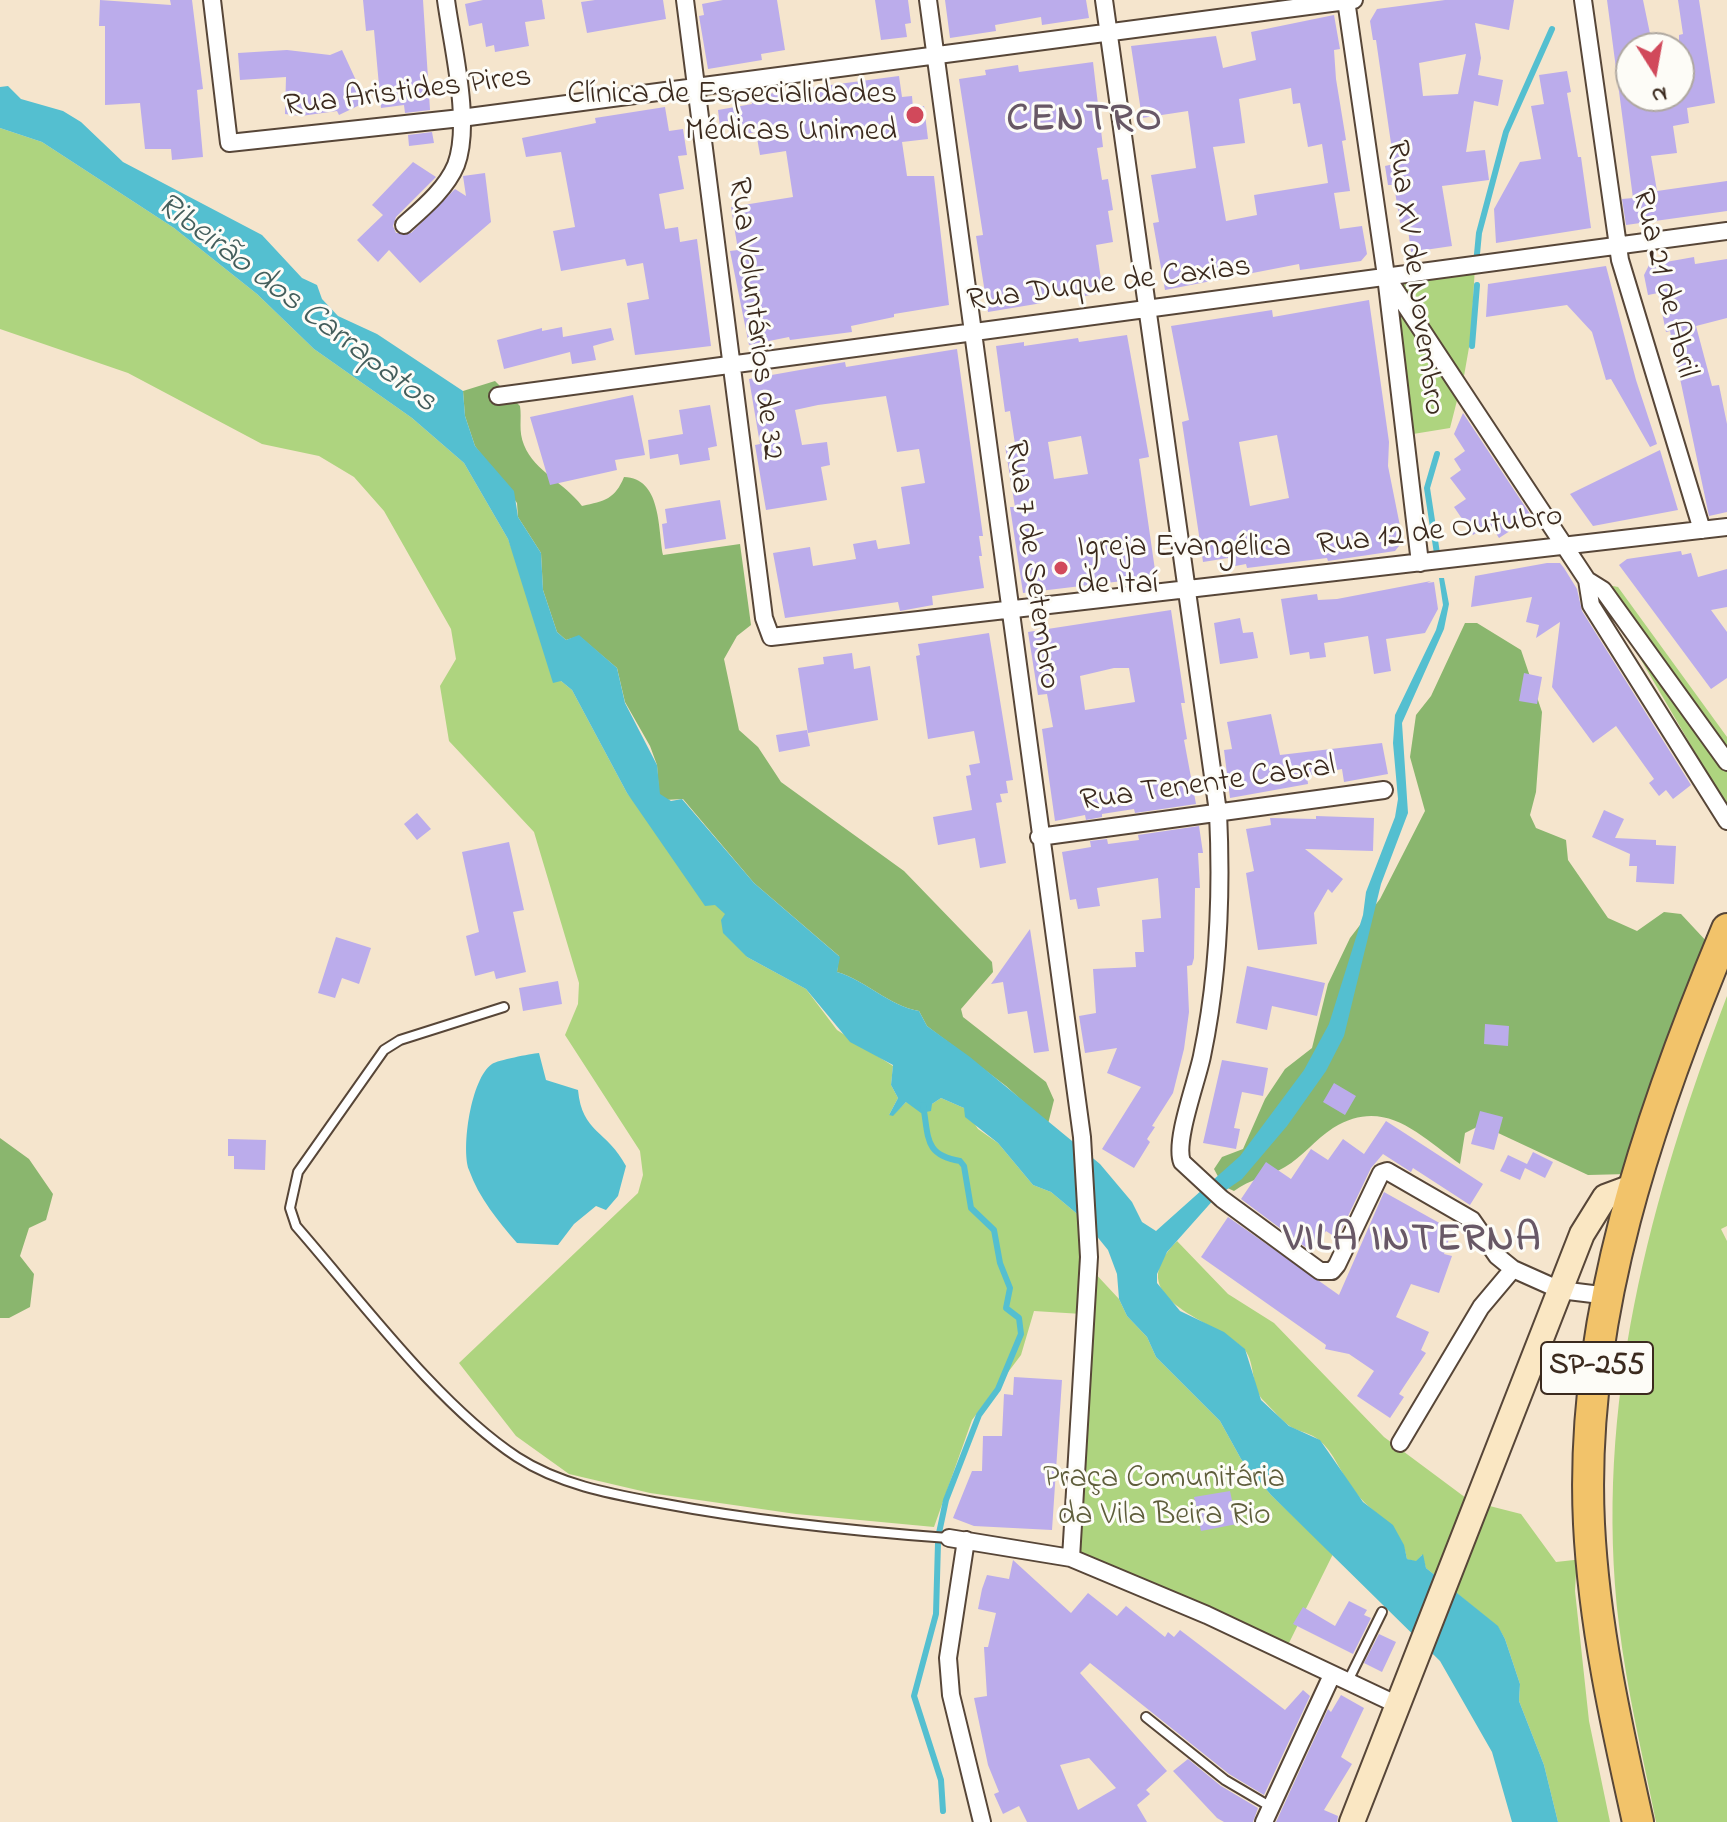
<!DOCTYPE html>
<html>
<head>
<meta charset="utf-8">
<style>
  body { margin:0 }
  #map { position:relative; width:1727px; height:1822px; overflow:hidden; background:#f5e5cd; font-family:"Indie Flower",sans-serif }
  canvas { display:block }
  .north { position:absolute; left:1615px; top:32px; width:80px; height:80px; box-sizing:border-box; background:#fdfcf7; border:2px solid #afa8a0; border-radius:50%; rotate:169deg; font-size:22px; font-weight:700; line-height:32px; text-align:center; color:#3b2a1e }
  .north::after { content:''; display:block; margin:auto; width:28px; height:36px; background:#d1495b; clip-path:polygon(50% 0,100% 100%,50% 72%,0 100%) }
</style>
</head>
<body>
<div id="map">
<canvas width="1727" height="1822"></canvas>
<div class="north">N</div>
</div>
<script>
const c = document.querySelector('canvas').getContext('2d');
c.lineJoin = 'round';
function paint(path, color) { c.fillStyle = color; c.fill(path, 'evenodd'); }
function trace(path, color, width, dash) { c.strokeStyle = color; c.lineWidth = width; c.lineCap = dash ? 'butt' : 'round'; c.setLineDash(dash || []); c.stroke(path); }
function label(font, color, halo, rows, align = 'center') {
  c.font = font + ' "Indie Flower",sans-serif'; c.lineWidth = 6; c.setLineDash([]); c.textBaseline = 'middle'; c.strokeStyle = halo; c.fillStyle = color; for (const [text, x, y, turn = 0] of rows) {
    c.save(); c.translate(x, y); c.rotate((+turn || 0) * Math.PI / 180); c.textAlign = isNaN(turn) ? turn : align; if (halo) c.strokeText(text, 0, 0); c.fillText(text, 0, 0); c.restore();
  }
}
const green = new Path2D(`
  M0,128L42,142L174,228L257,294L314,349L412,418L464,463L508,539L561,681L572,690L627,793L726,914L747,957L806,989L837,1030L893,1066L891,1085L898,1098L889,1115H893L906,1102L932,1104L941,1098L964,1108L978,1129L998,1143L1033,1185L1051,1192L1082,1218V1314L1034,1311L1021,1355L972,1420L934,1527L796,1514L650,1493L569,1474L516,1436L459,1363L638,1193L643,1175L640,1151L565,1035L578,1004L579,983L534,832L449,741L440,686L456,659L451,629L384,511L354,477L319,456L262,444L128,373L0,329Z
  M1475,266L1471,336L1464,376L1389,278Z
  M1389,284L1462,381L1450,428L1407,435Z
  M1608,585L1618,587L1727,737V807L1606,600Z
  M1727,996V1226L1721,1229L1727,1241V1822H1656C1643,1757 1627,1691 1619,1625C1593,1406 1650,1198 1727,996Z
  M1177,1241L1228,1294L1274,1323L1384,1437L1470,1501L1521,1514L1556,1562L1583,1559L1576,1573L1575,1591L1589,1721L1610,1822H1558L1544,1765L1519,1701L1520,1684L1505,1639L1498,1627L1426,1568L1422,1555L1416,1562L1407,1559C1401,1523 1372,1516 1353,1489C1341,1474 1334,1452 1319,1440C1311,1433 1300,1432 1291,1427C1282,1421 1273,1410 1265,1402C1249,1388 1257,1360 1242,1347C1209,1317 1119,1299 1177,1241Z
  M1092,1270L1119,1299L1127,1316L1147,1337L1156,1357L1220,1421L1241,1459L1271,1495L1333,1554L1285,1651L1073,1557Z`);
const forest = new Path2D(`
  M495,381L520,406C522,419 518,431 524,445C535,472 565,483 582,506C605,501 615,499 624,477C661,478 658,527 663,555L740,544L751,625L737,636L724,659L739,730L758,747L781,782L904,871L992,962L993,972L961,1009L963,1017L1046,1082L1054,1100L1048,1124L1006,1086L927,1026L919,1011C889,1006 867,981 837,972L839,956L754,883L683,799L664,800L659,794L657,765L650,746L625,702L617,668L579,636L566,640L557,632L543,590L541,553L518,517L517,503L475,446L465,416L463,391Z
  M1465,623H1477L1521,650L1542,712L1536,792L1530,815L1536,828L1566,840L1568,860L1608,918L1637,931L1664,912L1681,914L1708,943L1628,1174L1588,1175L1481,1125L1465,1133L1460,1164C1419,1135 1385,1096 1333,1128C1316,1139 1302,1157 1285,1167C1268,1177 1250,1179 1234,1191L1223,1186L1214,1169L1222,1157L1243,1149L1265,1099L1285,1069L1312,1048L1328,984L1350,938L1380,899L1425,811L1410,757L1416,715L1431,696Z
  M0,1138L29,1159L53,1194L46,1220L29,1228L20,1256L34,1274L30,1307L9,1318H0Z`);
const water = new Path2D(`
  M8,86L21,99L63,111L81,122L123,162L262,235L302,278L317,285L322,299L338,316L377,334L463,391L465,416L475,446L514,491L518,517L541,553L543,590L557,632L566,640L579,635L617,668L625,703L657,765L660,794L671,801L682,799L754,883L840,957L837,972C867,981 889,1006 919,1011L927,1026L970,1057L1100,1164L1132,1202L1142,1222L1156,1231L1240,1156L1304,1070L1329,1024L1363,915L1366,892L1395,817L1398,799L1393,743L1395,715L1436,630L1443,605L1439,578H1444L1449,604L1444,629L1402,723L1408,813L1381,884L1344,1036L1326,1071L1287,1126L1242,1179L1216,1197L1167,1252L1157,1274V1283L1180,1311L1224,1332L1245,1349L1261,1400L1289,1426L1320,1440L1363,1502L1393,1525L1404,1545L1407,1559L1416,1561L1423,1554L1426,1568L1498,1626L1505,1639L1520,1684L1519,1701L1544,1765L1558,1822H1512L1492,1752L1440,1661L1271,1495L1241,1459L1220,1421L1156,1357L1147,1337L1127,1316L1119,1299L1117,1274L1108,1250L1082,1218L1051,1192L1033,1185L998,1143L965,1117L964,1108L941,1098L932,1104L931,1111L921,1113L906,1102L893,1116L889,1115L898,1098L891,1085L893,1065L850,1042L806,989L747,957L723,933L721,920L725,914L715,905L705,906L627,793L572,690L561,681L553,683L508,539L464,463L412,418L314,349L257,294L174,228L42,142L0,128V87Z
  M539,1053L546,1080L578,1090C582,1133 607,1130 626,1166L618,1196L606,1210L596,1206L574,1224L558,1245L517,1243C498,1221 479,1198 469,1170C461,1148 471,1078 492,1064C498,1060 530,1054 539,1053Z`);
const stream = new Path2D(`
  M1477,254L1479,233L1506,132L1552,29
  M1472,346L1477,285
  M1437,454L1427,488L1438,560
  M923,1105C929,1138 924,1155 960,1161L964,1166L971,1208L994,1230L1000,1263L1010,1288L1006,1308L1019,1318L1021,1334L998,1389L979,1415L946,1500L939,1533
  M938,1543L936,1614L914,1696L941,1780L943,1811`);
const building = new Path2D(`
  M100,0L171,5L170,0H192L203,89L197,90L203,157L172,160L171,149H145L140,103L105,105V26H99Z
  M363,0H423L430,110L405,113L404,105L381,108L374,30L366,31Z
  M483,0H542L545,19L525,22L529,46L495,52L494,45L486,47L482,23L469,26L465,4Z
  M595,0H663L666,19L587,33L581,2Z
  M723,0H777L785,50L761,54L762,60L708,69L699,16L704,15L702,4Z
  M875,0H908L911,23L905,24L907,37L881,40Z
  M945,0H1086L1089,18L1042,25L1041,17L995,25L996,31L950,38Z
  M1445,0H1514L1509,30L1475,23L1481,58L1478,75L1503,80L1498,106L1474,101L1466,152L1485,150L1489,180L1442,186L1452,246L1411,252L1407,222L1400,223L1394,185H1388L1385,166L1394,164L1376,40H1373L1370,21L1377,9ZM1466,54L1458,94L1423,96L1419,63Z
  M1607,0H1643L1653,48H1631V96H1649V100L1679,96V35L1683,34L1678,0H1699L1715,103L1687,108L1689,123L1673,126L1677,153L1651,156L1657,191L1727,181V211L1626,225L1622,199L1633,198Z
  M1334,15L1340,49L1334,50L1336,79L1346,140L1342,141L1350,191L1334,193L1340,229L1362,226L1367,254L1361,261L1300,270L1299,264L1165,290L1153,223L1159,222L1151,175L1196,168L1188,111L1142,118L1131,46L1216,36L1223,68L1256,60L1251,32ZM1291,88L1293,104L1300,103L1308,147L1322,144L1328,183L1254,195L1257,215L1226,221L1213,147L1245,143L1239,99Z
  M287,50L330,55L342,50L366,102L339,115L337,111L301,116L285,114L286,77L240,80L238,53Z
  M1093,62L1103,147L1097,148L1102,180L1108,179L1113,210L1108,211L1113,242L1096,245L1103,293L1078,297L1077,291L1041,296L1042,303L988,312L976,236L983,235L959,79L986,75L985,70L1018,65L1019,72Z
  M1567,71L1571,92L1567,93L1578,157H1581L1591,228L1496,243L1494,209L1520,162L1541,159L1531,106L1544,104L1539,75Z
  M899,76L902,97L912,96L913,108L924,106L928,139L902,142L907,176H934L949,305L894,314V317L851,326L852,332L790,340L789,337L749,345L730,251L738,250L731,207L793,197L786,151L760,155L756,132L730,137L729,125L720,127L718,110L752,104L751,98L778,92Z
  M665,107L669,131L683,129L687,155L678,156L684,189L659,194L665,229L678,227L680,242L697,239L711,346L635,355L627,303L649,299L643,263L627,266L625,259L561,271L553,231L575,227L561,152L526,157L522,138L596,123L595,118Z
  M432,132L434,143L409,146L408,135Z
  M413,162L436,177L396,217L393,226L396,233H411L455,189L466,196L463,176L485,173L491,222L420,283L389,250L378,262L357,240L383,215L372,205Z
  M1694,257L1695,264L1727,259V318L1696,326L1712,386L1719,385L1727,424V512L1709,516L1670,331L1666,332L1658,293L1648,295L1644,275L1649,265Z
  M1606,266L1636,380L1657,444L1650,447L1611,379L1606,380L1592,332L1567,305L1486,317L1488,284Z
  M1369,300L1389,442L1388,466L1403,541L1395,551L1328,561L1327,558L1247,568L1246,564L1230,567L1228,558L1203,562L1182,422L1189,420L1171,326L1272,310L1273,317ZM1277,435L1289,498L1250,506L1239,442Z
  M562,327L563,337L611,328L614,340L593,346L596,360L572,364L570,352L504,369L497,340L542,328V331Z
  M1127,335L1149,457L1139,459L1156,577L1023,593L1010,507H1015L1005,446L1015,444L1010,411L1005,412L996,346L1024,342V346L1078,338L1079,342ZM1081,436L1088,474L1054,479L1048,442Z
  M957,349L983,536H979L982,556H979L984,588L932,596L933,605L900,611L898,602L785,618L773,553L810,547L813,566L856,559L853,544L876,540L878,549L910,544L901,487L925,483L919,449L897,452L886,396L818,405L795,410L802,445L827,442L830,465L821,467L827,500L766,510L755,445L760,444L749,379L845,362L846,367Z
  M633,395L645,455L615,460L617,470L550,485L530,417Z
  M710,405L717,446L708,448L710,460L680,465L678,454L650,459L648,440L683,434L679,410Z
  M1463,413L1532,517L1499,538L1490,524L1473,535L1454,507L1466,499L1450,478L1461,470L1454,459L1465,451L1454,434Z
  M1660,450L1678,510L1593,526L1570,494Z
  M720,500L726,539L665,549L662,524L667,523L665,509Z
  M1681,551L1682,555L1691,553L1698,577L1727,569V607L1711,610L1727,632V678L1711,689L1619,565L1627,559Z
  M1547,563H1560L1564,568L1577,589L1582,611L1691,785L1673,799L1666,790L1659,796L1649,783L1654,779L1616,726L1593,743L1552,687L1560,622L1536,638L1539,625L1526,622L1532,597L1471,607L1475,576Z
  M1431,581L1427,583L1434,582L1438,609L1425,633L1386,639L1391,671L1374,674L1368,636L1324,643L1326,657L1310,659L1309,652L1290,655L1281,599L1317,594L1318,600L1337,599Z
  M1171,610L1185,703H1181L1187,739L1184,740L1196,804L1135,813L1134,809L1102,814V817L1086,820L1085,815L1055,821L1042,729L1053,727L1047,694L1038,695L1028,632ZM1114,668H1129L1135,702L1085,710L1080,676Z
  M1240,618L1243,633L1253,632L1258,658L1220,664L1214,623Z
  M989,633L1013,780L1006,781L1008,793L1000,794L1002,802L996,803L1006,863L980,868L975,838L938,845L933,817L972,810L966,776L971,775L969,765L980,763L974,731L928,739L916,656L920,655L918,644Z
  M852,653L854,669L870,666L878,720L808,733L798,668L824,664L823,657Z
  M1524,673L1542,677L1537,704L1519,701Z
  M1271,714L1280,755L1382,743L1388,774L1344,782L1342,769L1307,776L1308,784L1230,798L1224,750L1232,749L1227,722Z
  M807,730L810,746L779,752L776,735Z
  M1604,810L1624,819L1615,838L1656,840V845L1676,846L1674,884L1636,882L1637,866H1629L1630,854L1592,837Z
  M417,813L431,829L417,840L404,824Z
  M1316,816L1374,818L1373,851L1305,849L1343,879L1332,893L1328,889L1314,913L1317,944L1258,950L1246,873L1254,871L1246,829L1271,825L1270,818L1316,819Z
  M1199,826L1203,853H1198L1200,888H1195L1194,958L1192,965L1187,966L1189,1012L1184,1049L1173,1093L1152,1126L1155,1127L1147,1139L1150,1142L1134,1168L1102,1149L1141,1087L1107,1073L1117,1048L1085,1053L1079,1016L1096,1013L1093,969L1136,967L1135,952H1144L1142,920L1161,918L1158,878L1097,888L1100,906L1078,909L1076,899L1070,900L1062,852L1091,847L1090,841L1107,839L1108,844L1139,840L1138,835Z
  M509,842L524,910L513,912L526,972L496,979L494,971L475,976L466,936L479,932L462,852Z
  M1030,929L1049,1051L1034,1053L1027,1011L1008,1014L1003,982L991,984Z
  M336,937L371,948L359,984L342,978L335,998L318,993Z
  M1247,966L1325,983L1317,1016L1272,1006L1267,1030L1236,1023Z
  M558,981L562,1004L523,1011L519,988Z
  M1485,1024L1509,1026L1508,1046L1484,1044Z
  M1222,1060L1268,1068L1263,1096L1242,1092L1234,1128L1240,1129L1236,1149L1203,1143Z
  M1334,1083L1356,1096L1345,1115L1323,1102Z
  M1480,1111L1503,1117L1494,1150L1471,1144Z
  M1386,1121L1483,1184L1470,1205L1413,1168L1411,1172L1383,1154L1371,1168L1340,1233L1335,1230L1332,1235L1326,1231L1312,1252L1241,1199L1266,1162L1291,1179L1311,1149L1328,1160L1343,1139L1364,1154Z
  M228,1139L266,1140L265,1170L234,1169V1156H228Z
  M1533,1152L1553,1162L1545,1178L1525,1168L1520,1180L1500,1171L1508,1155L1527,1164Z
  M1384,1192L1452,1230L1444,1254L1452,1256L1439,1293L1411,1284L1396,1317L1429,1332L1421,1350L1426,1353L1399,1394L1404,1397L1390,1418L1357,1396L1374,1371L1349,1354L1325,1349L1326,1345L1201,1257L1228,1217L1339,1295Z
  M1014,1377L1062,1380L1052,1530L974,1526L953,1518L972,1471H982L983,1436H1002L1004,1394L1013,1395Z
  M1230,1491L1237,1524L1201,1531L1194,1497Z
  M1013,1560L1071,1613L1088,1593L1117,1616L1126,1606L1165,1637L1168,1632L1174,1637L1180,1630L1285,1710L1303,1690L1310,1696L1264,1795L1229,1774L1090,1663L1080,1673L1167,1771L1146,1790L1150,1794L1137,1805L1147,1822H1027L1019,1806L1003,1814L994,1794L999,1792L988,1765L974,1698L987,1696L984,1647H988L996,1613L978,1609L982,1589L987,1575L1009,1579ZM1089,1758L1116,1788L1078,1810L1060,1765Z
  M1349,1601L1367,1610L1364,1615L1371,1618L1353,1654L1293,1624L1303,1607L1335,1626Z
  M1379,1634L1396,1642L1382,1672L1364,1663Z
  M1341,1695L1364,1708L1341,1757L1352,1764L1324,1810L1338,1816L1337,1822H1276L1328,1709L1331,1712Z
  M1188,1759L1221,1786L1258,1808L1253,1822H1224L1217,1818L1173,1771Z`);
const lane = new Path2D(`
  M504,1007L400,1040L384,1050L298,1172L290,1208L296,1226C359,1298 438,1405 517,1457C560,1485 612,1494 660,1503C755,1521 852,1531 948,1538
  M1348,1681L1382,1612
  M1146,1717L1225,1780L1271,1807`);
const street = new Path2D(`
  M212,0L229,143L461,118L1354,0
  M685,0L764,618L771,637L1727,527
  M928,0L1082,1137L1089,1257L1071,1558
  M1104,0L1218,812C1222,895 1219,975 1202,1056C1197,1081 1174,1141 1182,1162L1222,1199L1320,1271H1332L1337,1265L1381,1173L1387,1171L1472,1220L1497,1256L1513,1269L1560,1290L1609,1296
  M1346,0L1386,276L1420,563
  M1583,0L1620,260L1702,530
  M404,225C423,208 446,189 456,165C472,123 452,45 446,0
  M1386,276L1587,580L1603,590L1727,762
  M498,396L1727,231
  M1587,580L1591,605L1727,821
  M1039,837L1384,790
  M1400,1443L1481,1307L1513,1269
  M949,1538L1071,1558L1207,1615L1400,1706
  M966,1540L948,1658L951,1695L982,1822
  M1264,1822L1332,1675`);
const secondary = new Path2D(`
  M1352,1822L1582,1234L1605,1197L1632,1187`);
const highway = new Path2D(`
  M1638,1822C1616,1724 1594,1625 1589,1524C1579,1319 1649,1116 1727,929`);
const markers = [
  [915,115,10,"#d1495b"],
  [1061,568,8,"#d1495b"]
];
const shields = [
  [1597,1368,112]
];
const shieldNames = [
  ["SP-255",1597,1368]
];
const streetNames = [
  ["Rua Aristides Pires",408,94,-7],
  ["Rua XV de Novembro",1413,278,82],
  ["Rua 21 de Abril",1662,284,76],
  ["Rua Duque de Caxias",1109,286,-7],
  ["Rua Voluntários de 32",753,319,83],
  ["Rua 12 de Outubro",1440,533,-7],
  ["Rua 7 de Setembro",1030,565,82],
  ["Rua Tenente Cabral",1208,786,-8]
];
const poiNames = [
  ["Clínica de Especialidades",897,97],
  ["Médicas Unimed",897,134],
  ["Igreja Evangélica",1077,550,"left"],
  ["de Itaí",1077,587,"left"]
];
const parkNames = [
  ["Praça Comunitária",1164,1481],
  ["da Vila Beira Rio",1164,1518]
];
const waterNames = [
  ["Ribeirão dos Carrapatos",295,305,37]
];
const districtNames = [
  ["CENTRO",1085,122],
  ["VILA INTERNA",1413,1242]
];
paint(green, '#aed47f');
paint(forest, '#8ab66e');
paint(water, '#54bfd0');
trace(stream, '#54bfd0', 6);
paint(building, '#bbaceb');
trace(lane, '#574638', 12);
trace(street, '#574638', 20);
trace(secondary, '#574638', 28);
trace(highway, '#574638', 34);
trace(lane, '#fff', 8);
trace(street, '#fff', 16);
trace(secondary, '#fae7c3', 24);
trace(highway, '#f2c36a', 30);
for (const [x, y, r, color] of markers) { const dot = new Path2D(); dot.arc(x, y, r, 0, 2 * Math.PI); c.fillStyle = color; c.fill(dot); trace(dot, '#fdfcf7', 3); }
for (const [x, y, w] of shields) { const box = new Path2D(); box.roundRect(x - w / 2, y - 26, w, 52, 6); c.fillStyle = '#fdfcf7'; c.fill(box); trace(box, '#3b2a1e', 2); }
label('bold 30px', '#3b2a1e', null, shieldNames);
label('32px', '#3b2a1e', '#fdfcf7', streetNames);
label('32px', '#3b2a1e', '#fdfcf7', poiNames, 'right');
label('32px', '#5e5d3b', '#fdfcf7', parkNames);
label('italic 34px', '#445e5c', '#fdfcf7', waterNames);
c.letterSpacing = '2px';
label('bold 40px', '#685866', '#fdfcf7', districtNames);
c.letterSpacing = '0px';
</script>
</body>
</html>
